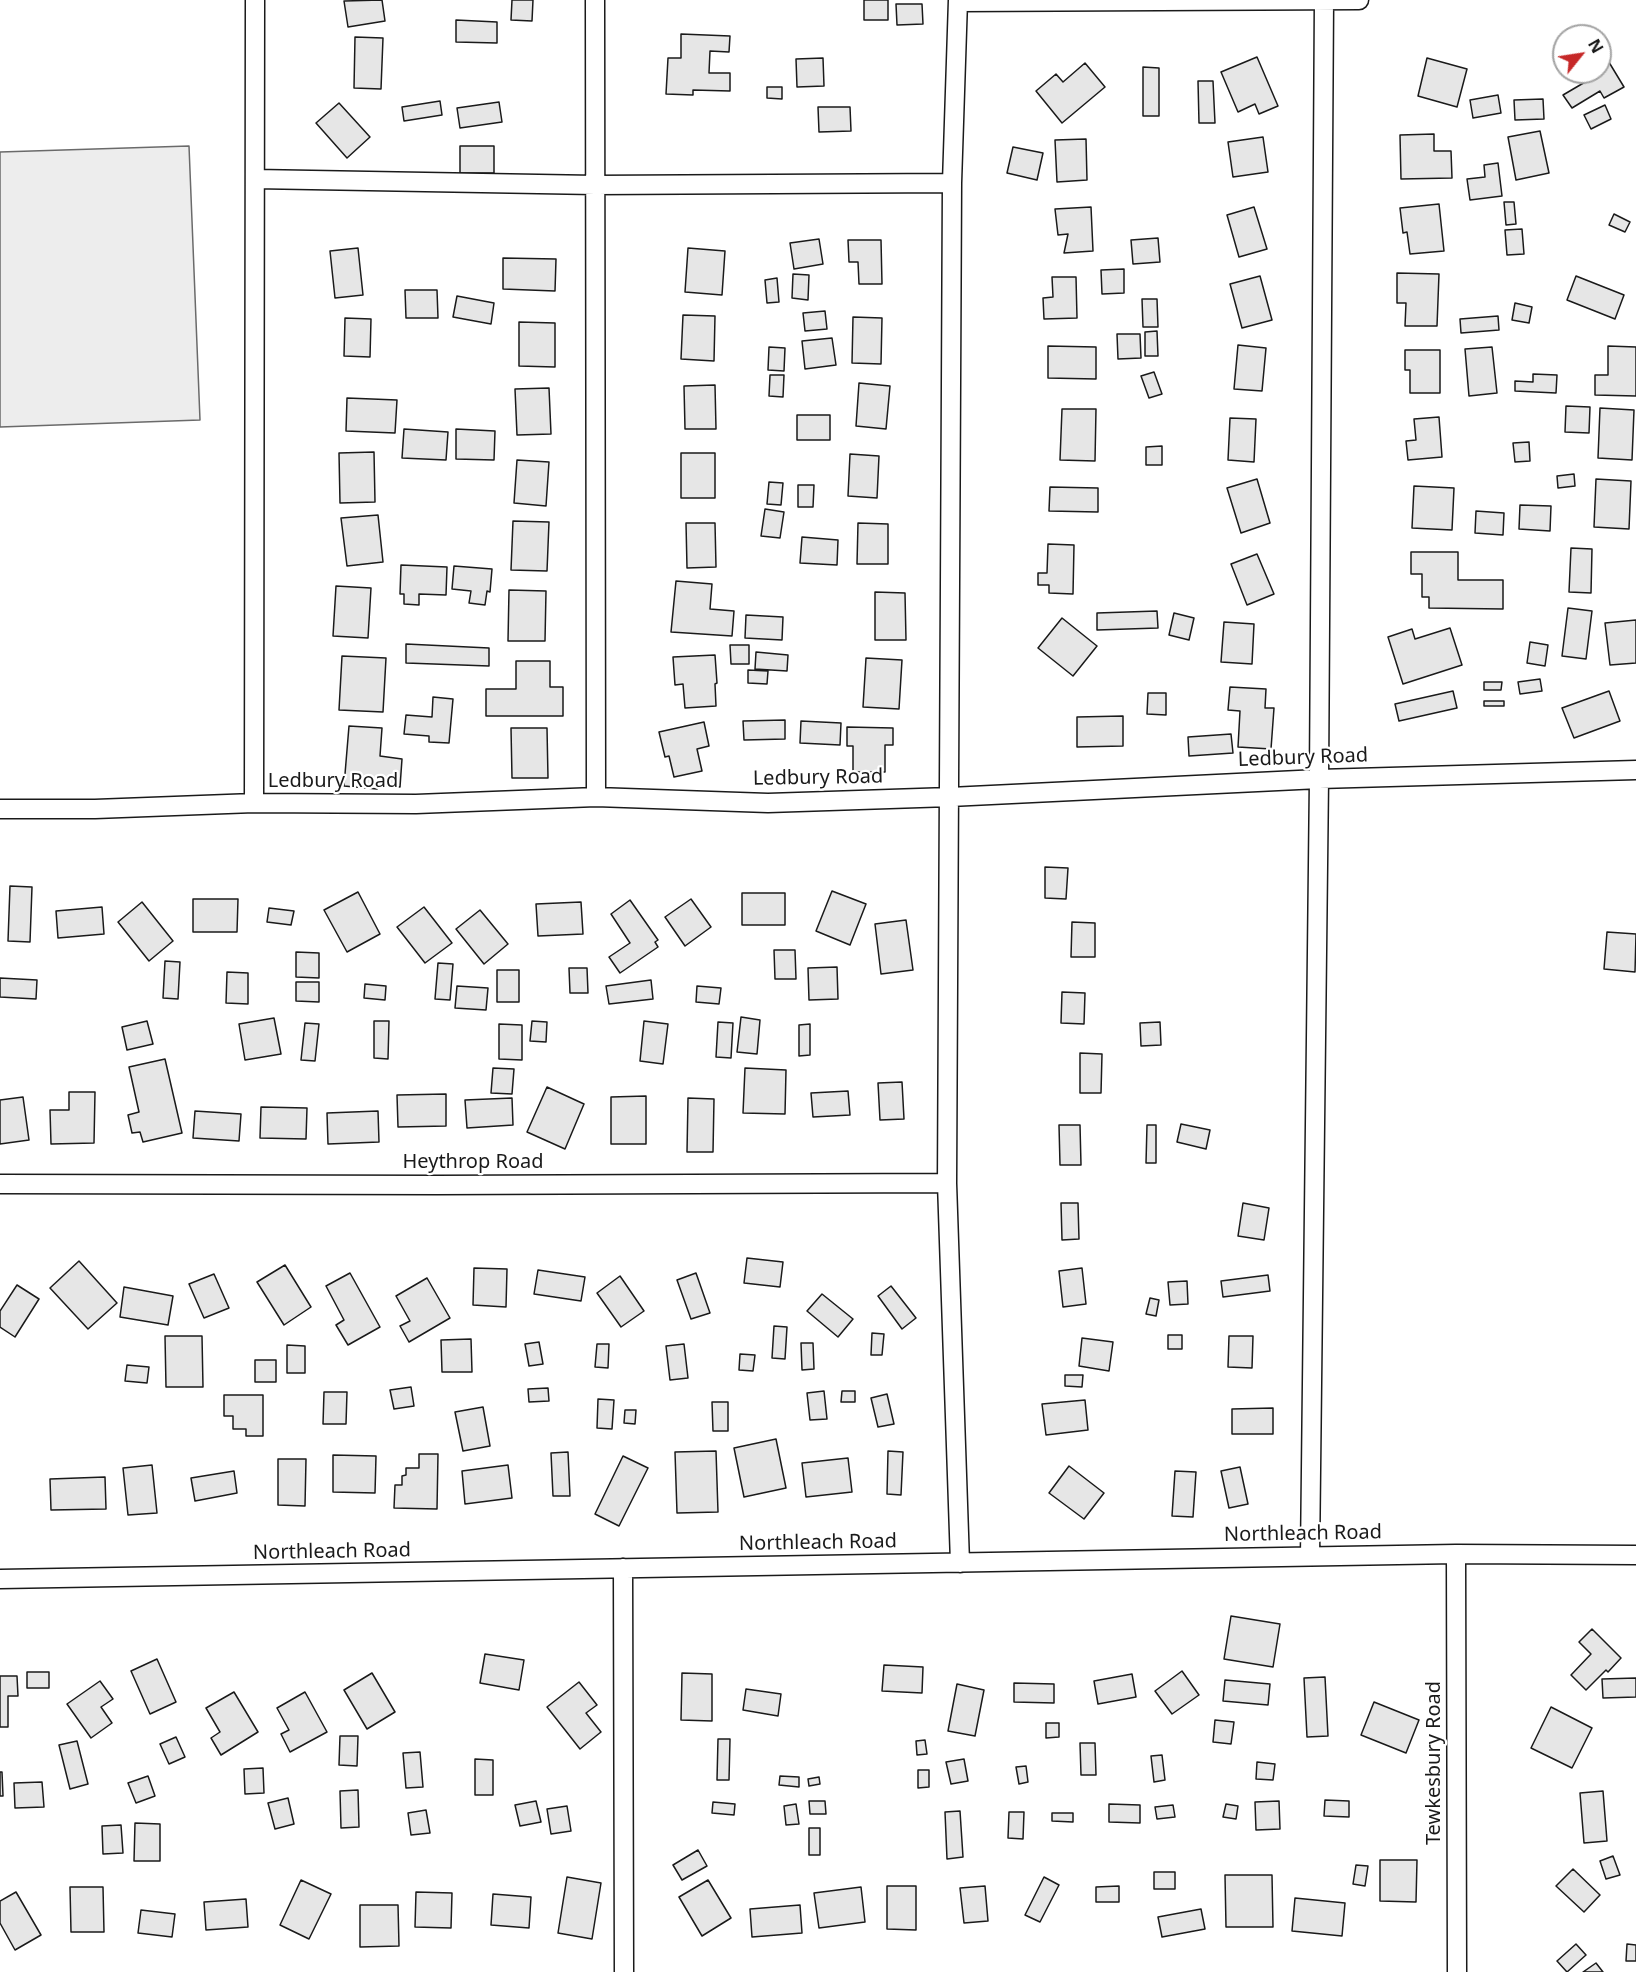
<!DOCTYPE html>
<html>
<head>
<meta charset="utf-8">
<style>
  body { margin:0 }
  #map { position:relative; width:1636px; height:1972px; overflow:hidden; background:#fff; font-family:"Noto Sans",sans-serif }
  canvas { display:block }
  .north { position:absolute; left:1552px; top:24px; width:60px; height:60px; box-sizing:border-box; background:#fff; border:2px solid #a3a3a3; border-radius:50%; rotate:60deg; font-size:16px; font-weight:700; line-height:24px; text-align:center; color:#1a1a1a }
  .north::after { content:''; display:block; margin:auto; width:21px; height:27px; background:#c62828; clip-path:polygon(50% 0,100% 100%,50% 72%,0 100%) }
</style>
</head>
<body>
<div id="map">
<canvas width="1636" height="1972"></canvas>
<div class="north">N</div>
</div>
<script>
const c = document.querySelector('canvas').getContext('2d');
c.lineJoin = 'round';
function paint(path, color) { c.fillStyle = color; c.fill(path, 'evenodd'); }
function trace(path, color, width, dash) { c.strokeStyle = color; c.lineWidth = width; c.lineCap = dash ? 'butt' : 'round'; c.setLineDash(dash || []); c.stroke(path); }
function label(font, color, halo, rows, align = 'center') {
  c.font = font + ' "Noto Sans",sans-serif'; c.lineWidth = 4.5; c.setLineDash([]); c.textBaseline = 'middle'; c.strokeStyle = halo; c.fillStyle = color; for (const [text, x, y, turn = 0] of rows) {
    c.save(); c.translate(x, y); c.rotate((+turn || 0) * Math.PI / 180); c.textAlign = isNaN(turn) ? turn : align; if (halo) c.strokeText(text, 0, 0); c.fillText(text, 0, 0); c.restore();
  }
}
const built = new Path2D(`
  M189,146L200,420L0,427V152Z`);
const building = new Path2D(`
  M382,0L385,21L348,27L344,1Z
  M512,0H533L532,21L511,20Z
  M864,0H888V20H864Z
  M896,4H922L923,24L897,25Z
  M456,20L497,22V43L456,42Z
  M681,34L730,36L729,52L710,51L709,73H730V91L693,90V95L666,94L668,58H681Z
  M355,37L383,38L381,89L354,88Z
  M1604,54L1624,87L1604,98L1600,91L1572,108L1563,95L1592,78L1588,72H1600V57Z
  M1257,57L1278,106L1259,114L1255,104L1238,112L1221,72Z
  M823,58L824,86L797,87L796,59Z
  M1427,58L1467,69L1457,107L1418,96Z
  M1085,63L1105,87L1062,123L1036,91L1056,74L1063,82Z
  M1143,67L1159,68V116H1143Z
  M1198,81H1213L1215,123H1199Z
  M767,87H782V99L767,98Z
  M1498,95L1501,113L1473,118L1470,100Z
  M1543,99L1544,119L1515,120L1514,100Z
  M440,101L442,115L404,121L402,107Z
  M499,102L502,122L460,128L457,108Z
  M339,103L370,137L347,158L316,123Z
  M1605,105L1611,119L1591,129L1584,115Z
  M818,107H850L851,131L819,132Z
  M1540,131L1549,173L1516,180L1508,137Z
  M1434,134V151H1451L1452,178L1401,179L1400,135Z
  M1263,137L1268,172L1233,177L1228,142Z
  M1086,139L1087,180L1057,182L1055,140Z
  M460,146H494V173H460Z
  M1013,147L1043,153L1037,180L1007,173Z
  M1498,163L1502,196L1470,200L1467,179L1485,177L1484,165Z
  M1504,202H1514L1516,224L1506,225Z
  M1439,204L1444,251L1410,254L1407,232L1403,233L1400,208Z
  M1091,207L1093,251L1064,253L1068,234L1058,235L1055,209Z
  M1254,207L1267,249L1239,257L1227,215Z
  M1614,214L1630,222L1625,232L1609,225Z
  M1522,229L1524,254L1507,255L1505,230Z
  M1158,238L1160,262L1133,264L1131,240Z
  M819,239L823,264L794,269L790,243Z
  M848,240H881L882,284H859L858,262H849Z
  M358,248L363,295L335,298L330,251Z
  M688,248L725,251L722,295L685,292Z
  M503,258L556,259L555,291L503,289Z
  M1124,269V293L1102,294L1101,270Z
  M1397,273L1439,274L1437,326H1405L1406,303H1397Z
  M793,274L809,275L808,300L792,298Z
  M1260,276L1272,320L1242,328L1230,284Z
  M1576,276L1624,295L1615,319L1567,300Z
  M1052,277H1076L1077,318L1044,319L1043,298L1053,297Z
  M777,278L779,302L767,303L765,280Z
  M405,290H437L438,318H406Z
  M457,296L494,303L491,324L453,317Z
  M1142,299H1157L1158,327H1143Z
  M1515,303L1532,307L1529,323L1512,320Z
  M825,311L827,329L805,331L803,313Z
  M683,315L715,316L714,361L681,359Z
  M1498,316L1499,330L1461,333L1460,319Z
  M853,317L882,318L881,364L852,363Z
  M345,318L371,319L370,357L344,356Z
  M519,322L555,323V367L519,366Z
  M1157,331L1158,356H1145V332Z
  M1117,334H1140L1141,358L1118,359Z
  M832,338L836,365L805,369L802,341Z
  M1238,345L1266,348L1262,391L1234,389Z
  M1048,346L1096,347V379L1048,378Z
  M1608,346L1636,347V396L1595,395V375H1608Z
  M769,347L785,348L784,371L768,370Z
  M1492,347L1497,393L1469,396L1465,349Z
  M1405,350H1440V393H1410V370H1405Z
  M1154,372L1162,394L1149,398L1141,376Z
  M1533,374L1557,375L1556,393L1515,391V381L1533,382Z
  M770,375H784L783,397L769,396Z
  M859,383L890,386L886,429L856,426Z
  M715,385L716,429H685L684,386Z
  M549,388L551,434L517,435L515,389Z
  M347,398L397,400L395,433L346,431Z
  M1566,406L1590,407L1589,433L1565,432Z
  M1600,408L1634,410L1632,460L1598,458Z
  M1062,409H1096L1095,461L1060,460Z
  M797,415H830V440H797Z
  M1439,417L1442,457L1408,460L1406,441L1416,440L1414,419Z
  M1230,418L1256,419L1254,462L1228,460Z
  M404,429L448,432L446,460L402,458Z
  M456,429L495,431L494,460L456,459Z
  M1529,442L1530,461L1515,462L1513,443Z
  M1162,446V465H1146V447Z
  M374,452L375,502L340,503L339,453Z
  M681,453H715V498H681Z
  M850,454L879,456L877,498L848,496Z
  M517,460L549,462L546,506L514,503Z
  M1574,474L1575,486L1558,488L1557,476Z
  M1257,479L1270,523L1241,533L1227,488Z
  M1596,479L1631,481L1629,529L1594,527Z
  M769,482L783,483L781,505L767,504Z
  M798,485H814L813,507H798Z
  M1414,486L1454,488L1452,530L1412,528Z
  M1050,487L1098,488V512L1049,511Z
  M1520,505L1551,506L1550,531L1519,529Z
  M765,509L784,512L780,538L761,536Z
  M1476,511L1504,513L1503,535L1475,533Z
  M378,515L383,562L347,566L341,518Z
  M513,521L549,522L547,571L511,570Z
  M686,523H715L716,567L687,568Z
  M858,523L888,524V564H857Z
  M802,537L838,540L837,565L800,563Z
  M1048,544L1074,545L1073,594L1049,593V585H1038V573H1047Z
  M1571,548L1592,549L1591,593L1569,592Z
  M1411,552H1458V580H1503V609L1429,608V597H1422V574H1411Z
  M1257,554L1274,594L1247,605L1231,564Z
  M401,565L447,567L446,595L419,594V605L404,604V594H400Z
  M454,566L492,569L490,592L487,591L485,605L469,603L471,591L452,589Z
  M676,581L712,584L710,609L734,611L732,636L671,632Z
  M336,586L371,588L368,638L333,636Z
  M509,590L546,591L545,641H508Z
  M875,592L905,593L906,640H875Z
  M1568,608L1592,611L1586,659L1562,656Z
  M1157,611L1158,628L1097,630V613Z
  M1174,613L1194,618L1189,640L1169,635Z
  M746,615L783,617L782,640L745,638Z
  M1062,618L1097,646L1073,676L1038,648Z
  M1636,620V663L1610,665L1605,623Z
  M1224,622L1254,624L1252,664L1221,662Z
  M1450,628L1462,665L1403,684L1388,637L1412,629L1415,639Z
  M1530,642L1548,645L1545,666L1527,663Z
  M406,644L489,648V666L406,663Z
  M730,645H749V664H731Z
  M756,652L788,655L787,671L755,669Z
  M715,655L717,683L715,684L716,706L685,708L683,684L675,685L673,657Z
  M342,656L386,658L383,712L339,710Z
  M866,658L902,660L899,709L863,707Z
  M516,661H550V687H563V716H486V689H516Z
  M748,670L768,671L767,684L748,683Z
  M1540,679L1542,691L1520,694L1518,682Z
  M1484,682H1502L1501,690H1484Z
  M1230,687L1266,689L1265,708H1274L1271,749L1238,747L1240,711L1228,710Z
  M1453,691L1457,708L1399,721L1395,704Z
  M1609,691L1620,721L1574,738L1562,708Z
  M1148,693H1166V715L1147,714Z
  M433,697L453,699L449,743L429,742V736L404,734L406,715L432,717Z
  M1484,701H1504V706H1484Z
  M1123,716V746L1077,747V717Z
  M785,720V739L744,740L743,721Z
  M801,721L841,723L840,745L800,743Z
  M704,722L709,746L697,749L702,771L674,777L669,756L665,757L659,732Z
  M349,726L382,728L380,756L402,759L400,787L378,785L377,789L344,786Z
  M847,727L893,728V745H885V772H853V746H847Z
  M511,728H547L548,778H512Z
  M1231,734L1233,753L1189,756L1188,737Z
  M1045,867L1068,868L1066,899L1045,898Z
  M10,886L32,887L30,942L8,941Z
  M832,891L866,904L850,945L816,931Z
  M358,892L380,934L347,952L324,910Z
  M742,893H785V925H742Z
  M193,899H238L237,932H193Z
  M691,899L711,927L685,946L665,917Z
  M630,900L658,940L655,942L658,947L620,973L609,957L630,943L611,914Z
  M142,902L173,941L149,961L118,922Z
  M581,902L583,934L538,936L536,904Z
  M102,907L104,934L58,938L56,911Z
  M424,907L452,943L425,963L397,927Z
  M269,908L294,911L291,925L267,922Z
  M480,910L508,944L484,964L456,929Z
  M906,920L913,970L881,974L875,924Z
  M1072,922L1095,923V957H1071Z
  M1607,932L1636,934L1635,972L1604,969Z
  M774,950H795L796,979H775Z
  M296,952L319,953V978L296,977Z
  M165,961L180,962L178,999L163,998Z
  M438,963L453,964L450,1000L435,999Z
  M837,967L838,999L809,1000L808,968Z
  M569,968H587L588,993H570Z
  M497,970H519V1002H497Z
  M227,972L248,973V1004L226,1003Z
  M0,978L37,980L36,999L0,997Z
  M651,980L653,999L609,1004L606,986Z
  M296,982H319V1002L296,1001Z
  M365,984L386,986L385,1000L364,998Z
  M457,986L488,988L486,1010L455,1008Z
  M697,986L721,988L719,1004L696,1002Z
  M1062,992L1085,993L1084,1024L1061,1023Z
  M741,1017L760,1020L757,1054L737,1052Z
  M274,1018L281,1054L245,1060L239,1024Z
  M147,1021L153,1044L127,1050L122,1027Z
  M374,1021H389L388,1059L374,1058Z
  M532,1021L547,1022L546,1042L530,1041Z
  M644,1021L668,1024L663,1064L640,1061Z
  M718,1022L733,1023L731,1058L716,1057Z
  M1160,1022L1161,1045L1141,1046L1140,1023Z
  M305,1023L319,1024L315,1061L301,1060Z
  M499,1024L522,1025V1060L499,1059Z
  M810,1024V1055L799,1056V1025Z
  M1080,1053L1102,1054L1101,1093H1080Z
  M165,1059L182,1133L143,1142L140,1132L132,1133L128,1115L139,1112L129,1067Z
  M493,1068L514,1069L512,1094L491,1093Z
  M745,1068L786,1070L785,1114L743,1113Z
  M902,1082L904,1119L880,1120L878,1083Z
  M547,1087L584,1104L565,1149L527,1132Z
  M848,1091L850,1115L813,1117L811,1093Z
  M69,1092H95L94,1143L51,1144L50,1110H69Z
  M446,1094V1126L398,1127L397,1095Z
  M646,1096V1144H611V1097Z
  M23,1097L29,1140L0,1144V1100Z
  M512,1098L513,1125L467,1128L465,1100Z
  M688,1098L714,1099L713,1152H687Z
  M261,1107L307,1108L306,1139L260,1138Z
  M195,1111L241,1114L239,1141L193,1138Z
  M378,1111L379,1142L328,1144L327,1113Z
  M1181,1124L1210,1130L1206,1149L1177,1142Z
  M1059,1125H1080L1081,1165H1060Z
  M1147,1125H1156V1163H1146Z
  M1061,1203H1078L1079,1239L1062,1240Z
  M1243,1203L1269,1208L1264,1240L1238,1236Z
  M747,1258L783,1262L780,1287L744,1283Z
  M79,1261L117,1303L88,1329L50,1288Z
  M285,1265L311,1307L284,1325L257,1282Z
  M474,1268L507,1269L506,1307L473,1305Z
  M1082,1268L1086,1304L1063,1307L1059,1271Z
  M538,1270L585,1277L581,1301L534,1294Z
  M350,1273L380,1327L348,1345L336,1325L344,1320L326,1286Z
  M696,1273L710,1313L691,1319L677,1280Z
  M214,1274L229,1308L204,1318L189,1284Z
  M1268,1275L1270,1291L1223,1297L1221,1281Z
  M620,1276L644,1311L621,1327L597,1293Z
  M427,1278L450,1318L409,1342L400,1326L410,1321L396,1296Z
  M1187,1281L1188,1304L1170,1305L1168,1282Z
  M17,1285L39,1299L15,1337L0,1327V1311Z
  M891,1286L916,1318L902,1329L878,1296Z
  M124,1287L173,1296L168,1325L120,1317Z
  M822,1294L853,1319L838,1337L807,1311Z
  M1150,1298L1159,1300L1156,1316L1146,1314Z
  M774,1326L787,1327L785,1359L772,1358Z
  M872,1333L884,1334L882,1355H871Z
  M1168,1335H1182V1349H1168Z
  M165,1336H202L203,1387H166Z
  M1229,1336H1253L1252,1368L1228,1367Z
  M1082,1338L1113,1342L1109,1371L1079,1366Z
  M471,1339L472,1372H442L441,1340Z
  M539,1342L543,1364L529,1366L525,1344Z
  M801,1343H813L814,1369L802,1370Z
  M597,1344H609L608,1368L595,1367Z
  M684,1344L688,1378L670,1380L666,1346Z
  M287,1345L305,1346V1373H287Z
  M740,1354L755,1355L753,1371L739,1370Z
  M255,1360H276V1382H255Z
  M127,1365L149,1367L147,1383L125,1381Z
  M1065,1375H1083L1082,1387L1065,1386Z
  M411,1387L414,1406L394,1409L390,1390Z
  M548,1388L549,1401L529,1402L528,1389Z
  M824,1391L827,1419L810,1420L807,1393Z
  M842,1391H855V1402H841Z
  M324,1392H347L346,1424H323Z
  M887,1394L894,1424L878,1427L871,1398Z
  M224,1395H263V1436H246V1429H233V1416H224Z
  M598,1399L614,1400L612,1429L597,1428Z
  M1085,1400L1088,1430L1046,1435L1042,1404Z
  M712,1402H728V1431H713Z
  M483,1407L490,1446L463,1451L455,1412Z
  M1273,1408V1434H1232V1409Z
  M625,1410H636L635,1424L624,1423Z
  M776,1439L786,1488L744,1497L734,1448Z
  M716,1451L718,1512L677,1513L675,1452Z
  M888,1451L903,1452L901,1495L887,1494Z
  M568,1452L570,1496H553L551,1453Z
  M419,1454H438L437,1509L394,1508L395,1485H402V1476L406,1475V1468H419Z
  M333,1455L376,1456L375,1493L333,1492Z
  M623,1456L648,1468L619,1526L595,1514Z
  M848,1458L852,1492L806,1497L802,1463Z
  M278,1459H306L305,1506L278,1505Z
  M152,1465L157,1513L128,1515L123,1468Z
  M508,1465L512,1498L465,1504L462,1471Z
  M1069,1466L1104,1493L1084,1519L1049,1493Z
  M1240,1467L1248,1504L1229,1508L1221,1471Z
  M234,1471L237,1493L195,1501L191,1478Z
  M1175,1471L1196,1472L1193,1517L1172,1516Z
  M105,1477L106,1509L51,1510L50,1479Z
  M1231,1616L1280,1624L1273,1667L1224,1659Z
  M1592,1629L1621,1658L1608,1672L1606,1670L1586,1690L1571,1675L1591,1654L1579,1642Z
  M485,1654L524,1660L519,1690L480,1683Z
  M157,1659L176,1702L150,1714L131,1671Z
  M884,1665L923,1667L922,1693L882,1691Z
  M1182,1671L1199,1695L1172,1714L1155,1691Z
  M27,1672H49V1688H27Z
  M372,1673L395,1712L367,1729L344,1690Z
  M682,1673L712,1674V1721L681,1720Z
  M1132,1674L1136,1697L1098,1704L1094,1681Z
  M0,1676H17L18,1696H8V1727H0Z
  M1325,1677L1328,1736L1307,1737L1304,1678Z
  M1636,1678V1697L1603,1698L1602,1679Z
  M1225,1680L1270,1684L1268,1705L1223,1701Z
  M100,1681L113,1699L101,1707L112,1723L91,1738L67,1704Z
  M579,1682L597,1705L586,1713L601,1732L580,1749L547,1707Z
  M1014,1683L1054,1684V1703L1014,1702Z
  M957,1684L984,1690L975,1736L948,1731Z
  M746,1689L781,1694L778,1716L743,1710Z
  M234,1692L258,1732L221,1755L211,1738L220,1732L206,1708Z
  M305,1692L327,1732L290,1752L281,1734L289,1730L277,1708Z
  M1374,1702L1419,1720L1406,1753L1361,1735Z
  M1551,1707L1592,1728L1572,1768L1531,1748Z
  M1215,1720L1234,1722L1231,1744L1213,1742Z
  M1046,1723H1059V1737L1046,1738Z
  M340,1736H358L357,1766L339,1765Z
  M176,1737L185,1757L169,1764L160,1744Z
  M718,1739H730L729,1780H717Z
  M925,1740L927,1754L917,1755L916,1741Z
  M77,1741L88,1784L70,1789L59,1745Z
  M1080,1743H1095L1096,1775H1081Z
  M420,1752L423,1787L406,1788L403,1753Z
  M1162,1755L1165,1780L1154,1782L1151,1756Z
  M475,1759L493,1760V1795H475Z
  M964,1759L968,1781L951,1784L946,1762Z
  M1257,1762L1275,1764L1273,1780L1256,1779Z
  M1026,1766L1028,1782L1019,1784L1016,1767Z
  M263,1768L264,1793L245,1794L244,1769Z
  M918,1770H929V1787L918,1788Z
  M0,1772H2L3,1796H0Z
  M148,1776L155,1796L136,1803L128,1783Z
  M780,1776L799,1777V1787L779,1785Z
  M819,1777L820,1784L809,1786L808,1779Z
  M42,1782L44,1807L15,1808L14,1783Z
  M358,1790L359,1827L341,1828L340,1791Z
  M1603,1791L1607,1841L1584,1843L1580,1793Z
  M288,1798L294,1824L275,1829L268,1803Z
  M1325,1800L1349,1801V1817L1324,1816Z
  M536,1801L541,1822L520,1826L515,1805Z
  M809,1801H825L826,1814H810Z
  M1279,1801L1280,1829L1256,1830L1255,1802Z
  M713,1802L735,1804L734,1815L712,1813Z
  M796,1804L799,1824L786,1825L784,1806Z
  M1109,1804L1140,1805V1823L1109,1822Z
  M1226,1804L1238,1806L1236,1819L1223,1817Z
  M1173,1805L1175,1817L1157,1819L1155,1807Z
  M567,1806L571,1831L551,1834L547,1809Z
  M426,1810L430,1833L411,1835L408,1813Z
  M960,1811L963,1857L947,1859L945,1812Z
  M1009,1812H1024L1023,1839L1008,1838Z
  M1052,1813H1073V1822L1052,1821Z
  M135,1823L160,1824V1861H134Z
  M121,1825L123,1853L103,1854L102,1826Z
  M809,1828H820V1855H809Z
  M698,1850L707,1866L682,1880L673,1865Z
  M1613,1856L1620,1875L1606,1879L1600,1861Z
  M1380,1860H1417L1416,1902L1380,1901Z
  M1356,1865L1368,1866L1365,1886L1353,1884Z
  M1573,1869L1600,1895L1584,1912L1556,1886Z
  M1154,1872H1175V1889H1154Z
  M1225,1875H1272L1273,1927H1226Z
  M567,1877L601,1883L592,1939L558,1933Z
  M1044,1877L1059,1885L1040,1922L1025,1915Z
  M301,1880L331,1894L309,1939L280,1925Z
  M708,1880L731,1918L702,1936L679,1897Z
  M887,1886H916V1930L887,1929Z
  M985,1886L988,1921L964,1923L960,1888Z
  M1119,1886V1902H1096V1887Z
  M70,1887H103L104,1932H71Z
  M861,1887L865,1922L819,1928L814,1893Z
  M16,1892L41,1935L15,1950L0,1923V1901Z
  M416,1892L452,1893L451,1928L415,1927Z
  M493,1894L531,1897L529,1928L491,1925Z
  M1295,1898L1345,1903L1342,1936L1292,1931Z
  M246,1899L248,1927L206,1930L204,1902Z
  M360,1905H398L399,1946L360,1947Z
  M800,1905L802,1933L752,1937L750,1909Z
  M1201,1909L1205,1929L1162,1937L1158,1917Z
  M141,1910L175,1914L172,1937L138,1933Z
  M1576,1944L1586,1955L1567,1972L1557,1961Z
  M1627,1944L1636,1945V1961H1626Z
  M1596,1963L1603,1972H1583Z`);
const minor = new Path2D(`
  M595,0L596,797
  M958,0L952,183L947,1183L960,1563
  M958,2L1359,0
  M255,179L595,185L952,183
  M254,803L255,0
  M0,809H95L254,803L416,804L596,797L768,803L950,797L1319,779L1636,770
  M0,1184L437,1185L947,1183
  M1456,1554L1457,1972
  M1310,1556L1319,779L1324,0
  M623,1568L624,1972
  M0,1579L1456,1554L1636,1555`);
const streetNames = [
  ["Ledbury Road",1303,758,-2],
  ["Ledbury Road",818,778,-1],
  ["Ledbury Road",333,781],
  ["Heythrop Road",473,1162],
  ["Northleach Road",1303,1534,-1],
  ["Northleach Road",818,1543,-1],
  ["Northleach Road",332,1552,-1],
  ["Tewkesbury Road",1434,1763,-90]
];
paint(built, '#ededed');
trace(built, '#6a6a6a', 1.5);
paint(building, '#e6e6e6');
trace(building, '#1a1a1a', 1.5);
trace(minor, '#1a1a1a', 21);
trace(minor, '#fff', 18);
label('20px', '#1a1a1a', '#fff', streetNames);
</script>
</body>
</html>
